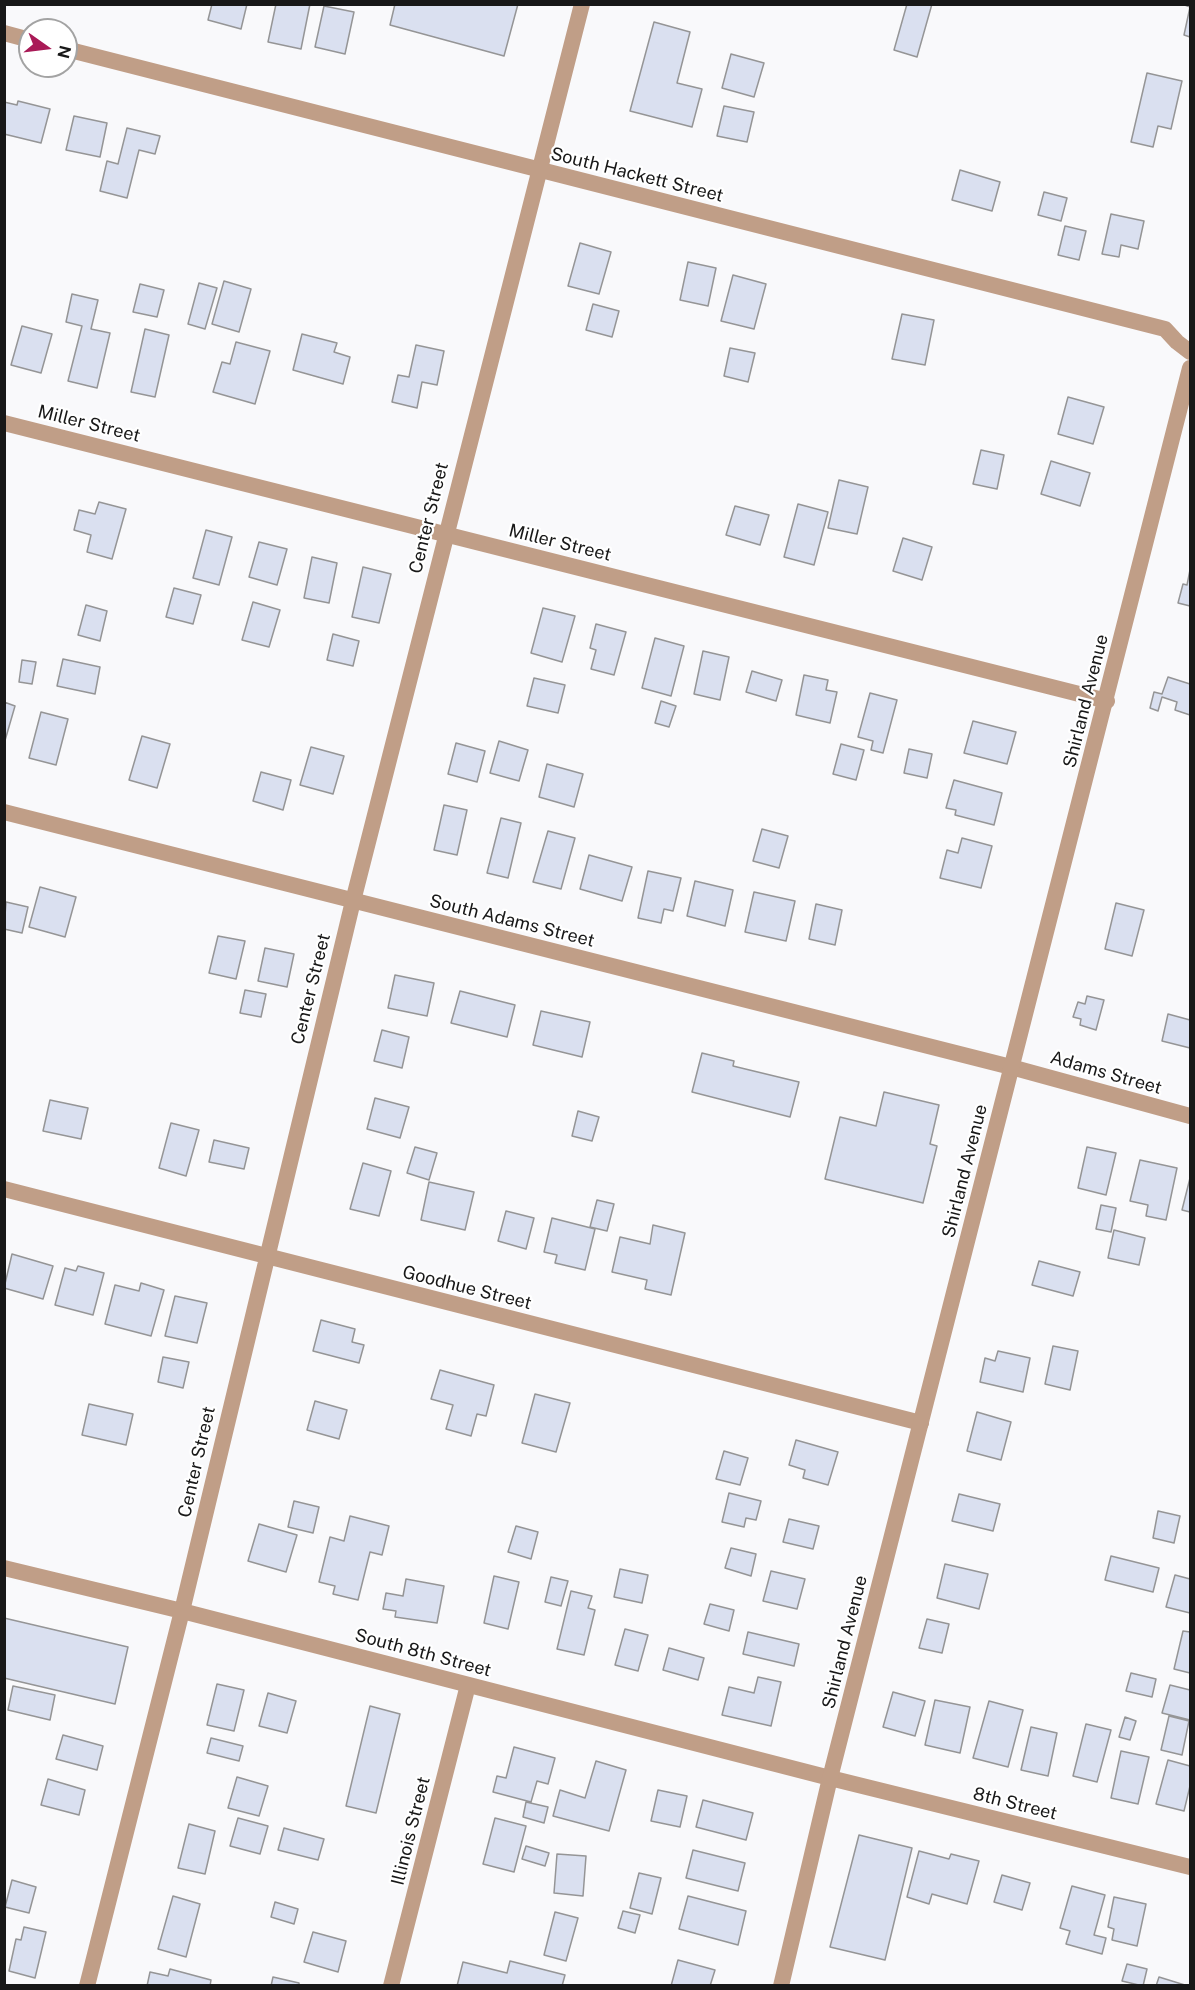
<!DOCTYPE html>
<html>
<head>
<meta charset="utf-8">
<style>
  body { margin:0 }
  #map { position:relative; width:1195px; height:1990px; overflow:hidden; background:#f9f9fb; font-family:"Public Sans",sans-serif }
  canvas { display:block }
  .frame { position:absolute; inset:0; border:6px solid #181818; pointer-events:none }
  .north { position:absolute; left:18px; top:18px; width:60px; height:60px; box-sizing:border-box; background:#fff; border:2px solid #a3a3a3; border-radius:50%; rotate:104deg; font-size:16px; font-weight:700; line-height:24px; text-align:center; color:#181818 }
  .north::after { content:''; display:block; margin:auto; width:21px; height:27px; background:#a91a57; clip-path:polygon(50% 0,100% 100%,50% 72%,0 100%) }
</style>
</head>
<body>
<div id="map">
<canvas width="1195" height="1990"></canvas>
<div class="frame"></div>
<div class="north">N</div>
</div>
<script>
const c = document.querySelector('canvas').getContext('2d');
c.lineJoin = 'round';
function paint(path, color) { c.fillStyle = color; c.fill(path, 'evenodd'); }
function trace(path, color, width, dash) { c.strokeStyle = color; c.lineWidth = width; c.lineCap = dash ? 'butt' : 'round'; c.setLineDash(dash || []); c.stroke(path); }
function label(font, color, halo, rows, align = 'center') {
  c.font = font + ' "Public Sans",sans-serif'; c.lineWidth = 4.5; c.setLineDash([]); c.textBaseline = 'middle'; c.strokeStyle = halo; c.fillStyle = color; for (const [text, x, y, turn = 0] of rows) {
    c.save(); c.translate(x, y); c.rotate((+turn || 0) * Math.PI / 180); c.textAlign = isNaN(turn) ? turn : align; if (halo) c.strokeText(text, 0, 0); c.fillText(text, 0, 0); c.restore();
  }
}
const building = new Path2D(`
  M212,4H247L241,29L208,20Z
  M276,4H310L301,49L268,42Z
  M395,4H518L504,56L390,25Z
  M907,4H932L917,57L894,50Z
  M1182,4H1190V37L1184,35L1190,7Z
  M324,6L354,12L345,54L315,47Z
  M654,22L690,32L677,83L702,89L692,127L630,111Z
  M731,54L764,63L754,97L722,88Z
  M1147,73L1182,81L1171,129L1158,126L1153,147L1131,142Z
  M18,101L50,109L41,143L4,134V102L17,105Z
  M724,106L754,112L747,142L717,136Z
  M74,116L107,123L100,157L66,150Z
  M127,128L160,136L155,154L139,150L127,198L100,191L107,161L118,164Z
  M960,170L1000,182L992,211L952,200Z
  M1044,192L1067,198L1061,221L1038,215Z
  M1111,214L1144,221L1138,249L1121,245L1119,257L1102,254Z
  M1065,226L1086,231L1079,260L1058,255Z
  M580,243L611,252L599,294L568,286Z
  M688,262L716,268L708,306L680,300Z
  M733,275L766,284L754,329L721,321Z
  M224,281L251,289L239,332L212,324Z
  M199,283L217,288L205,329L188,324Z
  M140,284L164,290L157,317L133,312Z
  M72,294L98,300L91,329L110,333L97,388L68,381L82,326L66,322Z
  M593,304L619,311L612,337L586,330Z
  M902,314L934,320L925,365L892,359Z
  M22,326L52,334L41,373L11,365Z
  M145,329L169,335L155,397L131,392Z
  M302,334L337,343L334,352L350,357L343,384L293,370Z
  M236,342L270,351L255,404L213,392L222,362L230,364Z
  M416,345L444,351L437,385L422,382L417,408L392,402L398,375L409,377Z
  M730,348L755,353L748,382L724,376Z
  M1068,397L1104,407L1093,444L1058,434Z
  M981,450L1004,455L997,489L973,484Z
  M1051,461L1090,473L1080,506L1041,494Z
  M839,480L868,487L857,534L828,528Z
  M99,502L126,509L112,559L87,552L91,535L74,530L79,510L95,514Z
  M798,504L828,512L814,565L784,557Z
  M735,506L769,515L760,545L726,535Z
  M206,530L232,537L219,585L193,578Z
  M903,538L932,547L922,580L893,571Z
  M259,542L287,549L277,585L249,577Z
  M312,557L337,563L329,603L304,598Z
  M363,567L391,574L379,623L352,617Z
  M1190,570V606L1178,603L1183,584L1187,585Z
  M174,588L201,595L193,624L166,617Z
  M253,602L280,610L269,647L242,640Z
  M86,605L107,611L100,641L78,635Z
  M543,608L575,616L562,662L531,653Z
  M596,624L626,632L614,675L591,669L596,650L590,648Z
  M333,634L359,641L353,666L327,660Z
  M655,638L684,646L671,696L642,688Z
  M703,651L729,657L720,700L694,694Z
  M63,659L100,667L95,694L57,686Z
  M22,660L36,662L32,684L19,682Z
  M752,671L782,680L776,701L746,692Z
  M804,675L828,680L826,690L837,692L830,723L796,715Z
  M1168,677L1190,684V715L1175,710L1177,702L1162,697L1158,711L1150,708L1154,692L1162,694Z
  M534,678L565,685L558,713L527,706Z
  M870,693L897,700L883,753L871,750L873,741L858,737Z
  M661,701L676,706L669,727L655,723Z
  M4,702L15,706L4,744Z
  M41,712L68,719L56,765L29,758Z
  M973,721L1016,732L1007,764L964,753Z
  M142,736L170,744L157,788L129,780Z
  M499,741L528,750L519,781L490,773Z
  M456,743L485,751L477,782L448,774Z
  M841,744L864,750L856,780L833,774Z
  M311,747L344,756L333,794L300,785Z
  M909,749L932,754L927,778L904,773Z
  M547,764L583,774L574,807L539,797Z
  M261,772L291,780L283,810L253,801Z
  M954,780L1002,793L994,825L955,815L956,810L946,808Z
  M444,805L467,810L457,855L434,850Z
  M501,818L521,823L508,878L487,873Z
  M762,829L788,836L779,868L753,861Z
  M548,831L575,838L561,889L533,882Z
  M962,838L992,846L981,888L940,878L947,850L958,853Z
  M589,855L632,867L622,901L580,889Z
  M648,871L681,878L673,911L664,909L661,923L638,918Z
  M695,881L733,890L725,926L687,916Z
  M40,887L76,897L65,937L29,927Z
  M754,892L795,901L786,941L745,932Z
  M6,902L28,907L22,933L4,929Z
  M1116,903L1144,910L1132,956L1105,949Z
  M816,904L842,910L835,945L809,939Z
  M218,936L245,941L236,979L209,973Z
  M265,948L294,954L287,987L258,981Z
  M395,975L434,983L427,1016L388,1008Z
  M245,990L266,994L261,1017L240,1013Z
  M460,991L515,1005L507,1037L451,1023Z
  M1087,996L1104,1000L1096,1030L1080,1025L1081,1019L1073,1017L1078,1002L1085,1004Z
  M541,1011L590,1022L582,1057L533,1045Z
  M1168,1014L1190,1020V1048L1162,1041Z
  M382,1030L409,1037L402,1068L374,1061Z
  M702,1053L734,1061L733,1066L799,1082L790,1117L692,1092Z
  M884,1092L939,1105L930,1144L937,1146L923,1203L825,1179L840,1117L876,1126Z
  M375,1098L409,1107L400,1138L367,1129Z
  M50,1100L88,1108L81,1139L43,1131Z
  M578,1111L599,1117L592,1141L572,1136Z
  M171,1123L199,1130L186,1176L159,1168Z
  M214,1140L249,1148L244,1169L209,1162Z
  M415,1147L437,1153L429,1180L407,1173Z
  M1087,1147L1116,1153L1106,1195L1078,1188Z
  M1140,1160L1177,1168L1166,1220L1146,1216L1148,1205L1130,1201Z
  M363,1163L391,1171L379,1216L350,1209Z
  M1190,1178V1212L1182,1210Z
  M429,1182L474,1192L465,1230L421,1220Z
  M597,1200L614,1204L607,1231L590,1227Z
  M1101,1205L1116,1208L1111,1232L1096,1229Z
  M506,1211L534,1218L526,1249L498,1241Z
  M552,1218L595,1229L585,1270L555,1263L557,1255L544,1252Z
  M653,1225L685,1233L671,1295L645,1289L647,1280L612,1272L620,1237L650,1244Z
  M1114,1230L1145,1238L1139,1265L1108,1258Z
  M12,1254L53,1266L43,1299L4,1288Z
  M1039,1261L1080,1272L1073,1296L1032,1285Z
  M78,1266L104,1273L93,1315L55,1305L65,1268L76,1271Z
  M141,1283L164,1290L151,1336L105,1324L115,1285L139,1291Z
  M175,1296L207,1303L197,1343L165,1336Z
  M321,1320L355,1329L352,1342L364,1345L359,1363L313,1351Z
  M1053,1346L1078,1351L1070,1390L1045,1384Z
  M998,1351L1030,1358L1023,1392L980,1382L985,1358L995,1361Z
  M163,1357L189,1362L183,1388L158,1382Z
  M440,1370L494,1385L486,1416L477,1414L471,1436L446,1429L453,1405L431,1399Z
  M535,1394L570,1403L556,1452L522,1443Z
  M315,1401L347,1410L339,1439L307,1430Z
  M89,1404L133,1414L126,1445L82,1435Z
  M977,1412L1011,1422L1001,1460L967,1451Z
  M796,1440L838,1452L828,1485L803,1478L805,1470L789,1465Z
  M724,1451L748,1458L740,1485L716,1479Z
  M729,1493L761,1501L756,1520L746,1518L744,1527L722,1522Z
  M959,1494L1000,1504L993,1531L952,1521Z
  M294,1501L319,1507L313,1533L288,1527Z
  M1158,1511L1180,1516L1174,1543L1153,1538Z
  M350,1516L389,1526L382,1555L370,1552L358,1600L333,1594L335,1586L319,1582L330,1537L344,1541Z
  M789,1519L819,1526L813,1549L783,1542Z
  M259,1524L297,1535L286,1572L248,1561Z
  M516,1526L538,1532L531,1559L508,1552Z
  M731,1548L756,1554L751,1576L725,1568Z
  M1111,1556L1159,1568L1153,1592L1105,1580Z
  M945,1564L988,1574L979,1609L937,1598Z
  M620,1569L648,1575L642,1603L614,1597Z
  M771,1571L805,1579L797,1609L763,1601Z
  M1175,1575L1190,1579V1613L1166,1607Z
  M494,1576L519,1582L508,1629L484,1623Z
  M551,1577L568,1581L561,1606L545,1602Z
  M406,1579L444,1586L437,1623L395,1617L396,1611L383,1609L386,1593L403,1596Z
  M571,1591L592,1596L588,1608L595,1610L584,1655L557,1649Z
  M710,1604L734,1610L729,1631L704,1624Z
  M4,1618L128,1647L115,1704L4,1678Z
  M927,1619L949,1624L942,1653L919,1648Z
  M625,1629L648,1635L638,1671L615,1665Z
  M1183,1631L1190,1632V1673L1174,1669Z
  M748,1632L799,1644L794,1666L743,1654Z
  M669,1648L704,1658L698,1680L663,1670Z
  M1131,1673L1156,1679L1152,1697L1126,1691Z
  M758,1677L781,1682L771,1726L722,1715L729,1687L754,1693Z
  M217,1684L244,1690L234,1731L207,1725Z
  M1170,1685L1190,1690V1720L1162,1713Z
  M13,1686L55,1695L50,1720L8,1710Z
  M893,1692L925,1701L915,1736L883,1727Z
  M268,1693L296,1701L287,1733L259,1726Z
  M935,1700L970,1707L960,1753L925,1745Z
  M989,1701L1023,1710L1008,1767L973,1758Z
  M370,1706L400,1714L376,1813L346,1806Z
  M1169,1716L1189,1721L1182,1755L1161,1750Z
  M1125,1717L1136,1721L1130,1740L1119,1737Z
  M1086,1724L1111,1730L1097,1782L1073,1776Z
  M1031,1727L1057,1733L1048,1776L1021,1770Z
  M63,1735L103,1746L97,1770L56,1759Z
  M211,1738L243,1746L239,1761L207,1753Z
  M514,1747L555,1758L548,1784L537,1781L531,1802L493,1792L497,1776L506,1778Z
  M1121,1751L1149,1757L1138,1804L1111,1798Z
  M1168,1760L1190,1766V1786L1184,1811L1156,1804Z
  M596,1761L626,1770L609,1831L553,1816L560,1790L585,1798Z
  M237,1777L268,1786L259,1816L228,1808Z
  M48,1779L85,1790L79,1815L41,1805Z
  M658,1790L687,1796L680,1827L651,1821Z
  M703,1800L753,1813L746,1840L696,1827Z
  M526,1802L548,1807L544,1823L523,1817Z
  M238,1818L268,1826L260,1854L230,1846Z
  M495,1818L526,1826L514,1872L483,1864Z
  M189,1824L215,1831L205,1874L178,1868Z
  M284,1828L324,1839L318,1860L278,1850Z
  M859,1835L912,1848L885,1960L830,1947Z
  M526,1846L549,1853L545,1866L522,1859Z
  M693,1850L745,1863L738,1891L686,1878Z
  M919,1851L949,1859L951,1854L979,1861L967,1904L932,1894L929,1904L907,1897Z
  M557,1854L586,1856L583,1896L554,1893Z
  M639,1873L661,1878L652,1914L630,1908Z
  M1002,1875L1030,1883L1022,1910L994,1902Z
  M12,1880L36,1887L29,1913L5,1907Z
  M1072,1886L1105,1895L1094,1935L1106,1938L1102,1954L1066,1944L1070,1931L1060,1928Z
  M173,1896L200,1904L186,1957L158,1949Z
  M688,1896L746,1911L738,1945L679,1929Z
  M1114,1897L1146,1904L1137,1946L1112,1940L1114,1929L1108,1927Z
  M275,1902L298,1909L294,1924L271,1917Z
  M623,1911L640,1915L635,1933L618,1928Z
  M555,1912L578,1918L566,1961L544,1955Z
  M24,1927L46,1932L35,1978L9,1971L16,1939L21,1940Z
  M313,1932L346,1941L338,1972L304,1962Z
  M678,1960L715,1970L710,1986H671Z
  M510,1961L565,1975L562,1986H457L463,1962L507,1973Z
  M1127,1964L1147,1969L1143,1986L1122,1981Z
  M170,1969L211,1980L210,1986H147L150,1972L168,1976Z
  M273,1977L299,1983V1986H271Z
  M1159,1977L1188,1986H1156Z`);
const minor = new Path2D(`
  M4,33L30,40
  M66,49L1165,329L1177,342L1190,352
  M4,423L1107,701
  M4,812L1011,1067L1190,1116
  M4,1189L921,1423
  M4,1568L182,1611L830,1778L1190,1867
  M87,1986L182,1611L353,901L582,4
  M391,1986L468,1685`);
const tertiary = new Path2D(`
  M781,1986L830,1778L1190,368`);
const streetNames = [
  ["South Hackett Street",637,175,14],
  ["Miller Street",89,424,14],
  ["Center Street",429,518,-76],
  ["Miller Street",560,543,14],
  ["Shirland Avenue",1086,701,-76],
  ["South Adams Street",512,921,14],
  ["Center Street",311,989,-76],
  ["Adams Street",1106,1073,16],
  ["Shirland Avenue",965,1171,-76],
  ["Goodhue Street",467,1288,14],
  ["Center Street",197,1462,-77],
  ["Shirland Avenue",845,1642,-76],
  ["South 8th Street",423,1653,15],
  ["8th Street",1015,1804,14],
  ["Illinois Street",411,1831,-76]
];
paint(building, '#dae0f0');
trace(building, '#959596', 1.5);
trace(minor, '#c09e87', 16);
trace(tertiary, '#c09e87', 16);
label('18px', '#181818', '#fff', streetNames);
</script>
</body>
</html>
